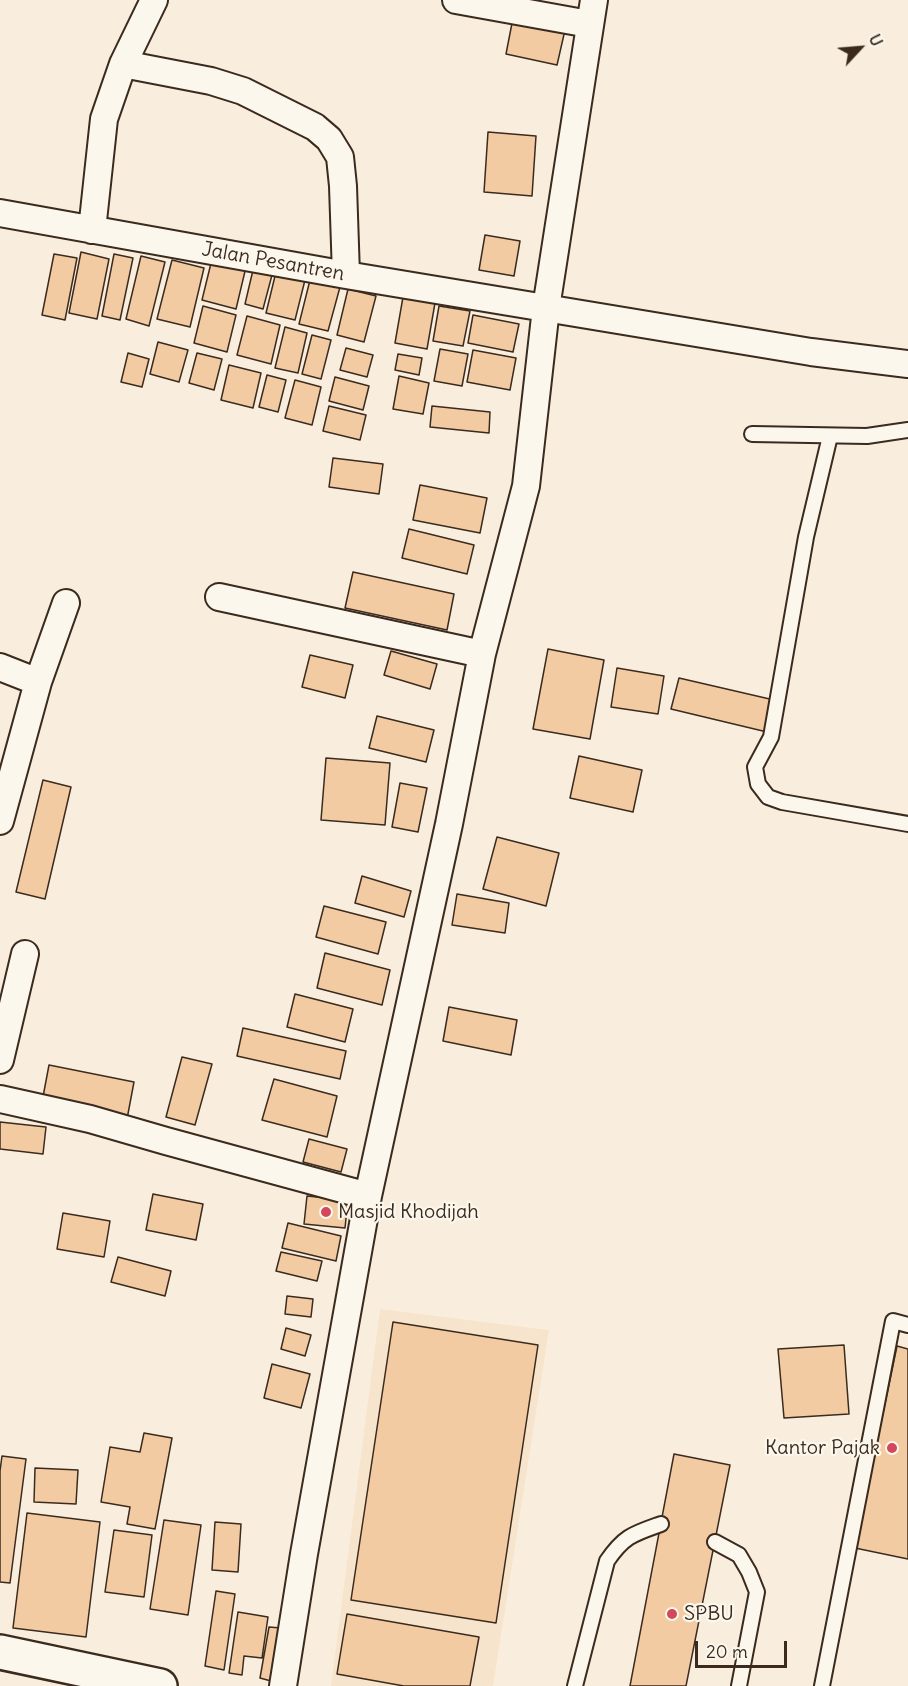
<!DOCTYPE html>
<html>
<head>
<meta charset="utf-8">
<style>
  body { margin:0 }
  #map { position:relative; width:908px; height:1686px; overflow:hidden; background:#f9eedd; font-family:Delius,sans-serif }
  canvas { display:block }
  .north { position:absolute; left:830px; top:18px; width:60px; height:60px; -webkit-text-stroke:4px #fbf7ec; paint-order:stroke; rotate:64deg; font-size:16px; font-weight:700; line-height:24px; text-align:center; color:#3b2a1e }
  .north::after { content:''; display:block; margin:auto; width:21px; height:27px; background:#3b2a1e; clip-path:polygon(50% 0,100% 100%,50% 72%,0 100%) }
  .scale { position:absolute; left:695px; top:1641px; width:92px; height:27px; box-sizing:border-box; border:3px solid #3b2a1e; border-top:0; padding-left:8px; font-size:18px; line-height:21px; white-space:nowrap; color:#3b2a1e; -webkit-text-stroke:4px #fbf7ec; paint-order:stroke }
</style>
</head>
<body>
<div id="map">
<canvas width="908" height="1686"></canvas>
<div class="north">U</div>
<div class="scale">20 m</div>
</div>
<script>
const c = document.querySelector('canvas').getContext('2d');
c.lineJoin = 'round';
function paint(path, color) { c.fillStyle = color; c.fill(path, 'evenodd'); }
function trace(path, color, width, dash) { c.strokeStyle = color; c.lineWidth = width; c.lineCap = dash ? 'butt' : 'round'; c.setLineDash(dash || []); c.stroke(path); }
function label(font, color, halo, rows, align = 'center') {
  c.font = font + ' Delius,sans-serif'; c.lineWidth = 4.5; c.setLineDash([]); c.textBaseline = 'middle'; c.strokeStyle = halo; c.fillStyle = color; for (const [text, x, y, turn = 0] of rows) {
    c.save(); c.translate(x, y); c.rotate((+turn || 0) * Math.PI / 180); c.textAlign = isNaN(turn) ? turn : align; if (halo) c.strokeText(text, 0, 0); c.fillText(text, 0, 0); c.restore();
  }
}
const built = new Path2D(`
  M380,1309L549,1330L493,1686H331Z`);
const building = new Path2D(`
  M513,18L565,30L557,65L506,54Z
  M488,132L536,136L532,196L484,192Z
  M485,235L520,241L514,276L479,270Z
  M81,252L109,259L97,319L69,313Z
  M54,254L77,258L65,320L42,315Z
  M114,254L133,258L120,320L102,316Z
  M141,256L165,262L149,326L126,319Z
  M212,259L246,267L236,309L202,300Z
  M172,260L204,268L190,327L157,319Z
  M253,270L272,275L263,309L245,304Z
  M276,272L305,280L295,320L266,313Z
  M310,280L340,287L328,331L299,324Z
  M348,289L376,296L364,342L337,335Z
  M403,297L435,303L427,349L395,343Z
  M203,306L236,315L227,352L194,343Z
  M439,306L470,311L463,346L433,341Z
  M473,315L519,324L513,352L468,343Z
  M247,316L280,325L271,364L237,355Z
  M285,327L307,333L298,373L275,368Z
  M312,335L331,340L321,379L302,374Z
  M158,342L188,350L179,382L150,374Z
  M346,348L373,355L367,377L340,370Z
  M440,349L468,354L462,386L434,381Z
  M473,350L516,358L510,390L467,382Z
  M128,353L149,359L142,387L121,382Z
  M197,353L222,359L214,390L189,383Z
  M398,354L422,358L419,375L395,370Z
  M229,365L261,373L253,408L221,400Z
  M267,375L286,380L278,412L259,407Z
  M399,376L429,383L423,414L393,409Z
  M335,377L369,386L363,410L329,401Z
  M295,380L321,387L312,425L285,418Z
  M329,406L366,415L360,440L323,431Z
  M432,406L490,412L489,433L430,427Z
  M333,458L383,464L379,494L329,487Z
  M420,485L487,498L480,533L413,520Z
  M409,529L474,545L467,574L402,558Z
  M353,572L454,594L447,630L345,608Z
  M548,649L604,660L590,739L533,729Z
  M391,651L437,664L430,689L384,675Z
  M310,655L353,665L345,698L302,687Z
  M617,668L664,676L658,714L611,707Z
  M679,678L774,700L767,732L671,709Z
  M377,716L434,730L426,762L369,748Z
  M579,756L642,770L633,812L570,798Z
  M326,758L390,763L385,825L321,820Z
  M43,780L71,787L45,899L16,892Z
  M400,783L427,788L418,832L392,827Z
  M497,837L559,853L546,906L483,889Z
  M362,876L411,891L404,917L355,903Z
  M457,894L509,903L505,933L452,925Z
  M324,906L386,922L378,954L316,937Z
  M325,953L390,970L382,1005L317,988Z
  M295,994L353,1009L345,1042L287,1027Z
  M449,1007L517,1020L511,1055L443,1041Z
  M243,1028L346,1051L340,1079L237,1056Z
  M182,1057L212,1064L195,1125L166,1117Z
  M49,1065L134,1082L127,1119L42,1102Z
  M274,1079L337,1096L327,1137L262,1120Z
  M0,1122L46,1127L43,1154L0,1149Z
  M309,1139L347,1149L341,1172L303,1162Z
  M153,1194L203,1204L196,1240L146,1230Z
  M307,1196L348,1200L345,1228L304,1224Z
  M63,1213L110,1221L104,1257L57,1249Z
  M288,1223L341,1236L336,1261L282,1248Z
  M281,1252L322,1261L317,1281L276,1271Z
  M118,1257L171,1271L165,1296L111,1282Z
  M287,1296L313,1299L311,1317L285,1314Z
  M393,1322L538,1345L496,1623L351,1600Z
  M286,1328L311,1335L305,1356L281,1349Z
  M844,1345L849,1414L784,1418L778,1349Z
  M897,1346L908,1349V1559L855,1548Z
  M272,1364L310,1374L301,1408L264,1398Z
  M144,1433L172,1438L155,1529L127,1524L130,1507L101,1502L110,1447L140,1452Z
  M674,1454L730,1465L686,1686H630Z
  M2,1456L26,1459L10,1583L0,1582V1471Z
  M35,1468L78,1470L76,1504L34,1502Z
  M27,1513L100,1522L86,1637L13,1628Z
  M164,1520L201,1525L188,1615L150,1609Z
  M215,1522L241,1524L238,1572L212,1570Z
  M114,1530L152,1535L144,1597L105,1592Z
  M216,1591L235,1594L224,1670L205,1666Z
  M238,1612L268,1617L262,1658L244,1656L242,1675L229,1673Z
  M347,1614L479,1637L470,1686H404L337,1674Z
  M269,1627L281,1628L271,1681L260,1678Z`);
const service = new Path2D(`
  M752,434L867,436L908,430
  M830,436L806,537L771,737L755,767L758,784L768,797L782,802L908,824
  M715,1542L739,1555L749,1572L757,1592L739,1686
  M575,1686L607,1561C624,1536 633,1534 661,1524
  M822,1686L893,1321L908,1325`);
const minor = new Path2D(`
  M456,0L589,24
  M123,64L211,81L243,91L315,127L329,139L340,157L343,186L346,275
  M0,213L346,275L811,352L908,364
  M92,230L104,119L123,64L154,0
  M219,597L482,654
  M0,667L38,682L0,821
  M38,682L66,603
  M0,1060L25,954
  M0,1099L90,1119L166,1141L368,1196
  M283,1686L304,1554L368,1196L449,824L482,654L526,486L546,308L594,0`);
const trunk = new Path2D(`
  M0,1652L160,1686`);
const markers = [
  [326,1212,6,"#d1495b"],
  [892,1448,6,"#d1495b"],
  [672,1614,6,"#d1495b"]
];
const streetNames = [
  ["Jalan Pesantren",273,262,10]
];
const poiNames = [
  ["Masjid Khodijah",338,1212],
  ["Kantor Pajak",880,1448,"right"],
  ["SPBU",684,1614]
];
paint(built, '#f7e4cc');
paint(building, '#f3cba3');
trace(building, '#3b2a1e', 1.5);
trace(service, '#3b2a1e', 18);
trace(minor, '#3b2a1e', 30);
trace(trunk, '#3b2a1e', 38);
trace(service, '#fbf7ec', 14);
trace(minor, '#fbf7ec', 26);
trace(trunk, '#fbf7ec', 33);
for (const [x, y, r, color] of markers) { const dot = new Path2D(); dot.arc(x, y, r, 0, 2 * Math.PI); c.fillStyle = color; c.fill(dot); trace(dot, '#fbf7ec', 2); }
label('20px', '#3b2a1e', '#fbf7ec', streetNames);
label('20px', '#3b2a1e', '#fbf7ec', poiNames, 'left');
</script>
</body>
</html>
